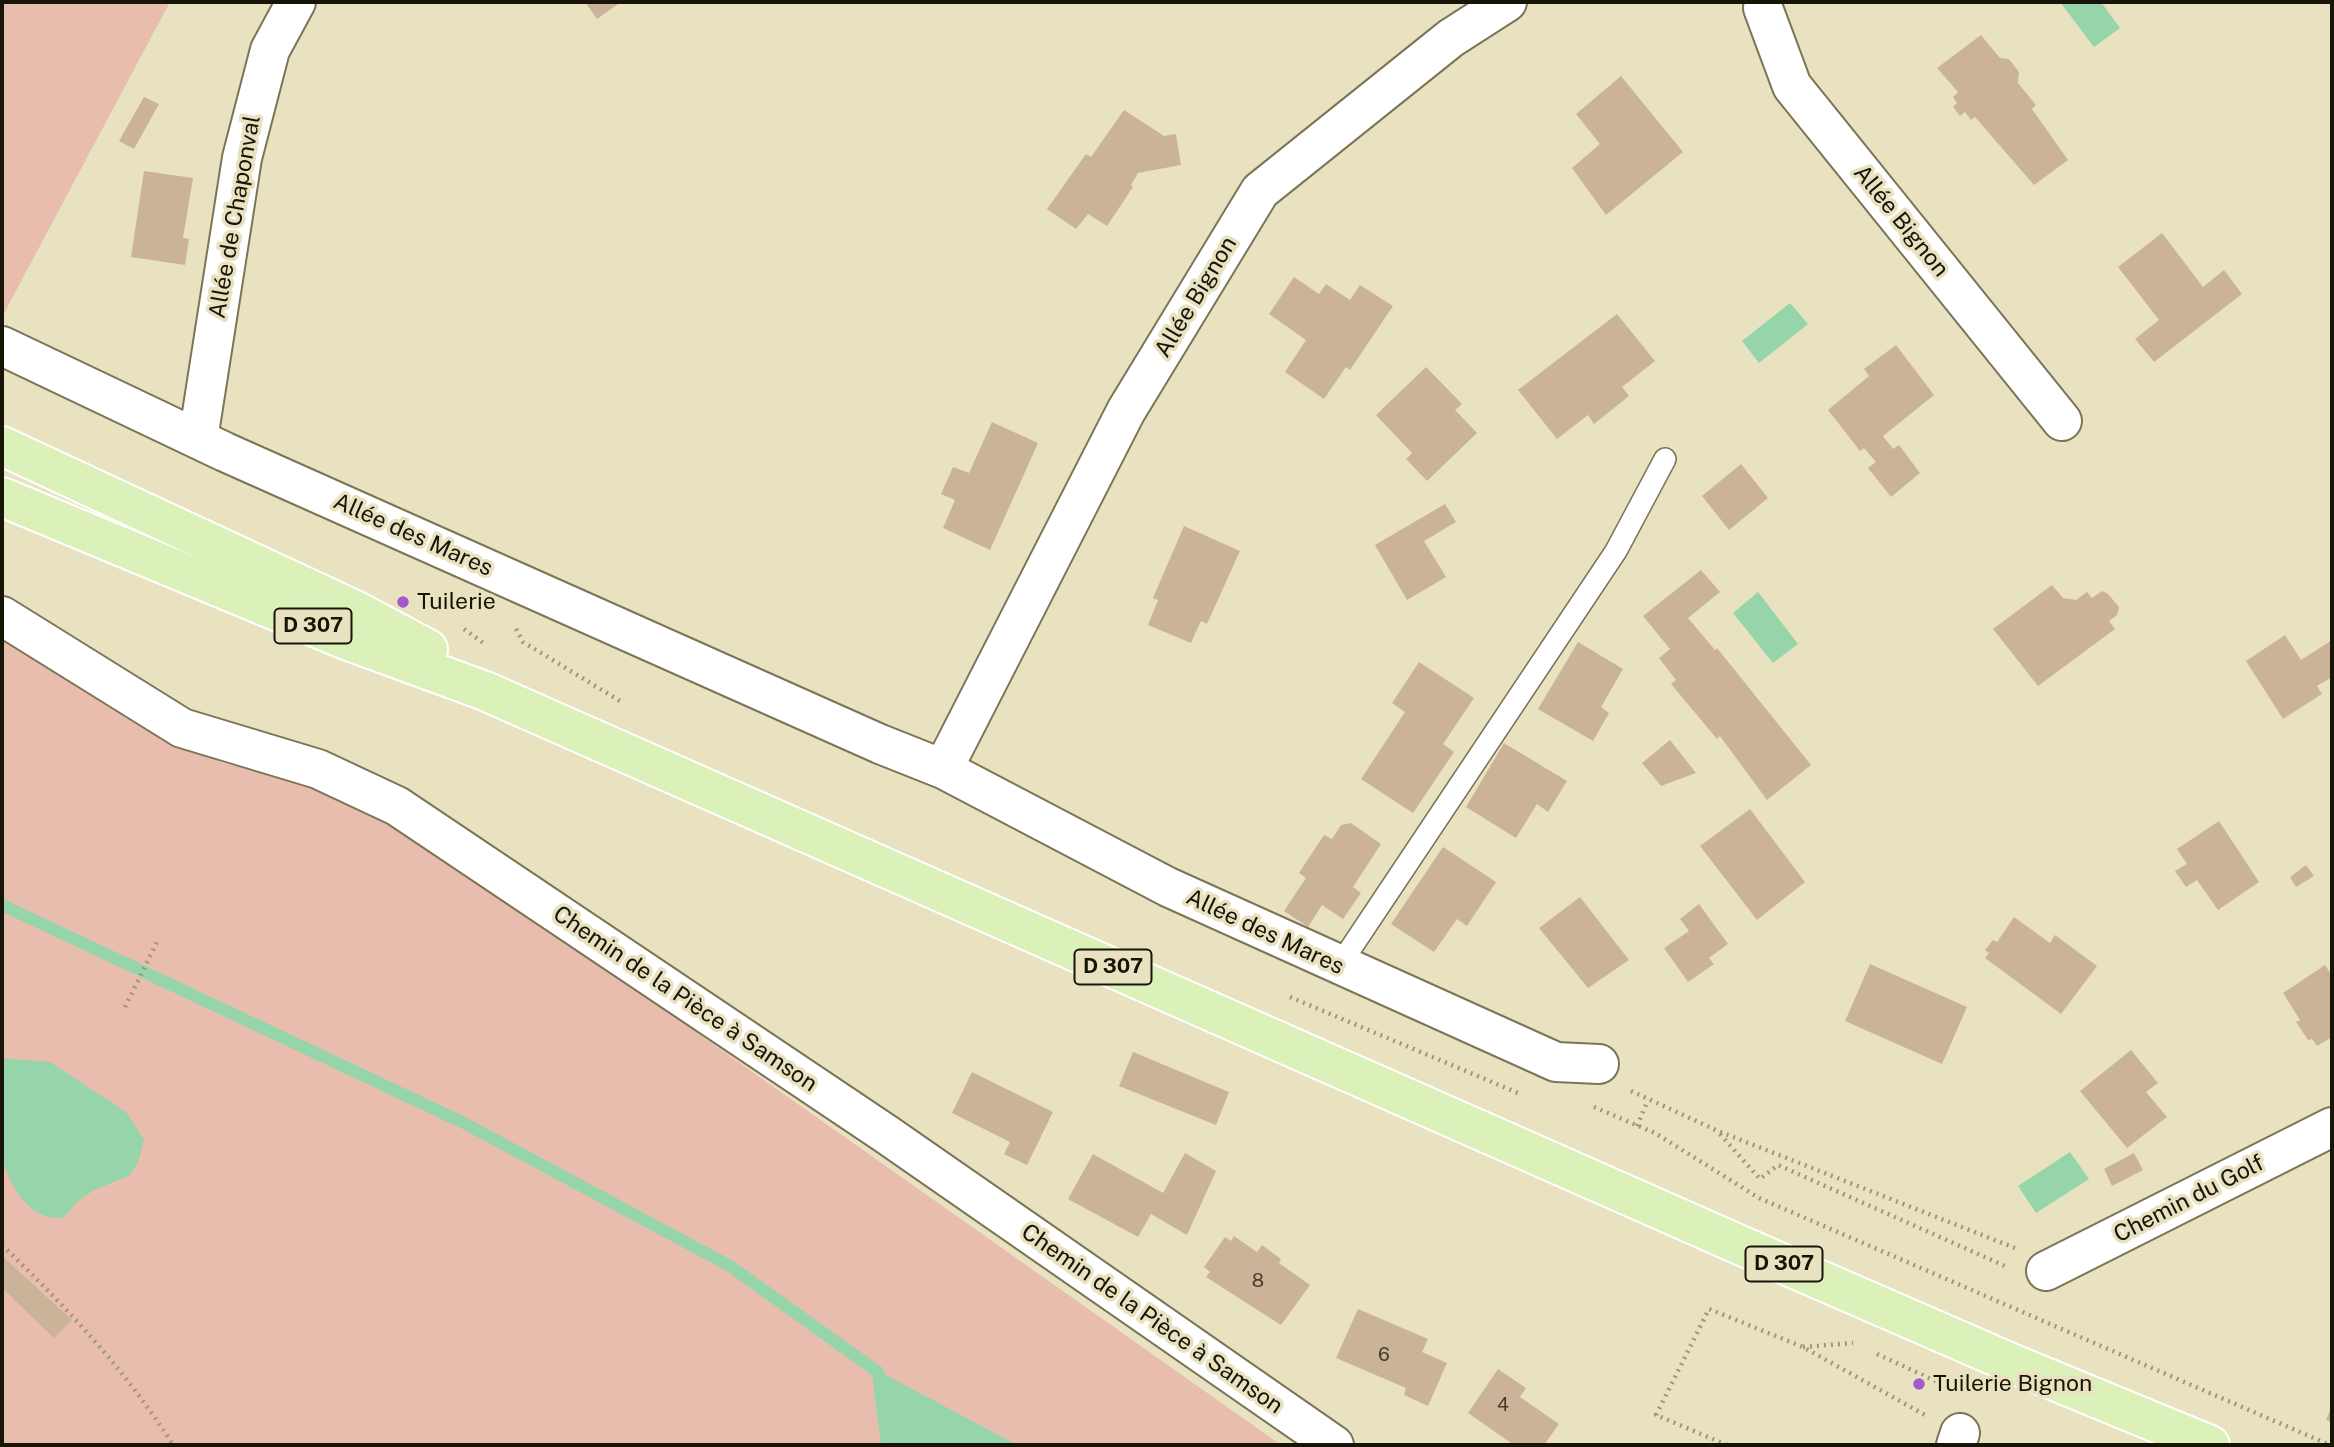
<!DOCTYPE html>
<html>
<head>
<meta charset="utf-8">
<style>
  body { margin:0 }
  #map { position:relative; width:2334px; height:1447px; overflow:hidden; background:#e9e2c1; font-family:"Public Sans",sans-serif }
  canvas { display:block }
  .frame { position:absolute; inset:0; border:4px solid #171408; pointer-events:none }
</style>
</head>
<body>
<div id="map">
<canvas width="2334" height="1447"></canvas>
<div class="frame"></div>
</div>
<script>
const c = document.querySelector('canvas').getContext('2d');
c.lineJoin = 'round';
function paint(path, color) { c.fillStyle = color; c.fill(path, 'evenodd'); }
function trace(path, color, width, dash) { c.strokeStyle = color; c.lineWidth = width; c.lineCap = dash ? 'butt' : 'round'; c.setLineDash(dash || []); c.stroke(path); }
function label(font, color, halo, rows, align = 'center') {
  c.font = font + ' "Public Sans",sans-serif'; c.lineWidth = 7; c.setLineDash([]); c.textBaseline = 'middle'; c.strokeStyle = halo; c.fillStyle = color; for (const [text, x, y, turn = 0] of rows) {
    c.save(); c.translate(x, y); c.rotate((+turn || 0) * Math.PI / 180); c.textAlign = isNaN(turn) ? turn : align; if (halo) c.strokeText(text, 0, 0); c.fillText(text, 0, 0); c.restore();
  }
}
const green = new Path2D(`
  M2,2H170L2,317Z
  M2,635L139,722L222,763L308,781L390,816L1281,1445H2Z`);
const water = new Path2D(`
  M2060,2H2101L2120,28L2094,47Z
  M1790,303L1808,324L1759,363L1742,341Z
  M1758,592L1798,644L1773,663L1733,613Z
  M2,1058L50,1062L126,1112L144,1140L138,1162L129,1176L94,1190L78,1201L63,1218C31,1221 11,1189 3,1160C0,1141 2,1081 2,1058Z
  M2070,1152L2089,1179L2036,1213L2018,1186Z
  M871,1367L1017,1445H881Z`);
const stream = new Path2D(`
  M2,905L464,1123L730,1266L878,1372`);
const building = new Path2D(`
  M585,2H621L597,19Z
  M1981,35L2000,58L2009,59L2019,72L2018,83L2036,105L2032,109L2068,160L2034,185L1975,117L1971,120L1965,112L1960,116L1953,107L1957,103L1953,97L1958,92L1937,68Z
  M1621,76L1683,152L1606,215L1572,168L1600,144L1576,114Z
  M144,97L159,104L134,149L119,141Z
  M1124,110L1164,136L1176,134L1181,165L1138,173L1131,185L1133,187L1107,226L1088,214L1076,229L1047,209L1086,154L1091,157Z
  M144,171L193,178L183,238L189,239L185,265L131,257Z
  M2162,233L2203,287L2224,270L2242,294L2154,362L2135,339L2159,320L2118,267Z
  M1294,277L1319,294L1326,284L1350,300L1360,285L1393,306L1350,370L1346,367L1324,399L1285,372L1306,340L1269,314Z
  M1617,314L1655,361L1622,387L1629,396L1594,424L1588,415L1557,439L1518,390Z
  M1896,345L1934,395L1883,436L1893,449L1899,445L1920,473L1891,497L1868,468L1876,462L1864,448L1860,451L1828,410L1869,376L1864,369Z
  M1426,367L1462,404L1455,410L1477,433L1427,481L1406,459L1412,453L1376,415Z
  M992,422L1038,443L990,550L943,528L955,500L941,494L953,467L969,473Z
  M1741,464L1768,498L1729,530L1702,496Z
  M1445,504L1456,522L1424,541L1446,577L1407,600L1375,545Z
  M1184,526L1240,551L1207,624L1201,621L1191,643L1148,625L1158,600L1153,598Z
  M1701,570L1720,592L1688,618L1715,650L1717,648L1811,765L1767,800L1720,736L1717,739L1671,684L1676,680L1659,658L1670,649L1643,616Z
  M2052,585L2063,598L2076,600L2087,592L2092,598L2102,591L2108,594L2119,607L2117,615L2109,621L2115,629L2038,686L1993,629Z
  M2285,635L2301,660L2332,640V677L2317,686L2322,694L2283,719L2246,661Z
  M1578,642L1623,669L1601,707L1609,713L1593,741L1538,709Z
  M1419,662L1474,698L1443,744L1454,752L1413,813L1361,779L1405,712L1392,703Z
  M1670,740L1696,773L1661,786L1642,763Z
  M1504,743L1567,781L1548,812L1537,804L1516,838L1466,807Z
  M1750,809L1805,882L1757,920L1700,846Z
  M2219,821L2259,882L2218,910L2197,880L2186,887L2175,871L2187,864L2177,849Z
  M1351,823L1381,844L1353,887L1361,893L1343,919L1322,905L1308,927L1284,911L1306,878L1299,873L1324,835L1332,839L1341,825Z
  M1443,847L1496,882L1467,926L1457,919L1434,952L1391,924Z
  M2306,865L2314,876L2296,887L2290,877Z
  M1580,897L1629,960L1588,988L1539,928Z
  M1699,904L1728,944L1709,958L1714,964L1688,982L1664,948L1689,931L1680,919Z
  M2014,917L2050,943L2055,935L2097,966L2061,1014L1985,958L1989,953L1985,950L1993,940L1997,942Z
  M1870,964L1967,1007L1942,1064L1845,1021Z
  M2325,965L2332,976V1037L2317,1046L2312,1039L2308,1040L2296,1022L2300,1020L2283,993Z
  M2131,1050L2158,1083L2146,1092L2167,1117L2127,1148L2080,1091Z
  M1133,1052L1229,1092L1216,1125L1119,1086Z
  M972,1072L1053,1112L1027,1165L1004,1154L1010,1142L952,1113Z
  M1185,1153L1216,1171L1187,1235L1151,1214L1138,1237L1068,1199L1093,1154L1163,1193Z
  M2134,1153L2143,1170L2112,1186L2104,1169Z
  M1234,1236L1257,1252L1262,1245L1281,1259L1279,1263L1310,1285L1281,1325L1206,1277L1210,1272L1204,1267L1225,1237L1231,1241Z
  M2,1256L72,1320L54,1338L2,1288Z
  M1358,1309L1428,1339L1422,1352L1447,1363L1428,1406L1404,1395L1406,1388L1336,1358Z
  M1498,1369L1526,1388L1520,1397L1559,1424L1544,1445H1514L1468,1413Z
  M2332,1406V1422L2326,1420Z`);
const path = new Path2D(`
  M464,629L485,644
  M516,629L523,642L620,701
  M1290,997L1518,1093
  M125,1007L158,940
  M1631,1091L1718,1131L2015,1248
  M1594,1107L1655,1133L1759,1198L2330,1445
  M1637,1126L1648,1100
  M1720,1134L1760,1179L1778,1165L2005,1266
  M2,1245C66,1307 125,1369 173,1445
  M1803,1347L1853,1343
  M1877,1354L1953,1389
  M1727,1445L1656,1415L1709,1309L1803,1347L1925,1415`);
const lane = new Path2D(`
  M1339,966L1616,551L1665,459`);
const street = new Path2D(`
  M1763,8L1792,86L2062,421
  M2,346L225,452L880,744L943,769L1168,887L1556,1062L1599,1064
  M198,439L242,158L270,50L296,2
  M2,616L182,728L318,769L397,806L886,1134L1334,1445
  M943,769L1126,411L1260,191L1451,38L1507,2
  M2046,1271L2332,1127
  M1956,1445L1960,1433`);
const primary = new Path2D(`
  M2,446L357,611L428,649
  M2,497L346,640L485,691L1749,1249L2011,1363L2210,1445`);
const markers = [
  [403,602,7,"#a459cb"],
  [1919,1384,7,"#a459cb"]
];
const numberNames = [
  ["8",1258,1281],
  ["6",1384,1355],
  ["4",1503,1405]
];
const shields = [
  [313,626,77],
  [1113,967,77],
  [1784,1264,77]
];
const shieldNames = [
  ["D 307",313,626],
  ["D 307",1113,967],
  ["D 307",1784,1264]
];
const streetNames = [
  ["Allée de Chaponval",235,217,-80],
  ["Allée Bignon",1901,221,51],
  ["Allée Bignon",1196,297,-59],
  ["Allée des Mares",413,535,24],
  ["Allée des Mares",1265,932,25],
  ["Chemin de la Pièce à Samson",685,999,34],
  ["Chemin du Golf",2189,1199,-27],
  ["Chemin de la Pièce à Samson",1152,1319,35]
];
const poiNames = [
  ["Tuilerie",417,602],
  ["Tuilerie Bignon",1933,1384]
];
paint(green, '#e9bdae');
paint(water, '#96d5aa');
trace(stream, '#96d5aa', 12);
paint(building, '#cbb39a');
trace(lane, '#7b7457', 24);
trace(street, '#7b7457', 42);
trace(primary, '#fff', 42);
trace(path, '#9d977e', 4.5, [2, 5]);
trace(lane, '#fff', 21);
trace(street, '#fff', 38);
trace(primary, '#dcf0b9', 38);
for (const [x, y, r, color] of markers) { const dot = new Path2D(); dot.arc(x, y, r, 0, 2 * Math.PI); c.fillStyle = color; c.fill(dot); trace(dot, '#e9e2c1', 2.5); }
label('19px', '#443c2c', null, numberNames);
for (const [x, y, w] of shields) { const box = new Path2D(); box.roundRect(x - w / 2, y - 17.5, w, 35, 5); c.fillStyle = '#e9e2c1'; c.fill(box); trace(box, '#171408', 2); }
label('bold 21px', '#171408', null, shieldNames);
label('23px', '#171408', '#e9e2c1', streetNames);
label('23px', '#171408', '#e9e2c1', poiNames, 'left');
</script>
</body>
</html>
